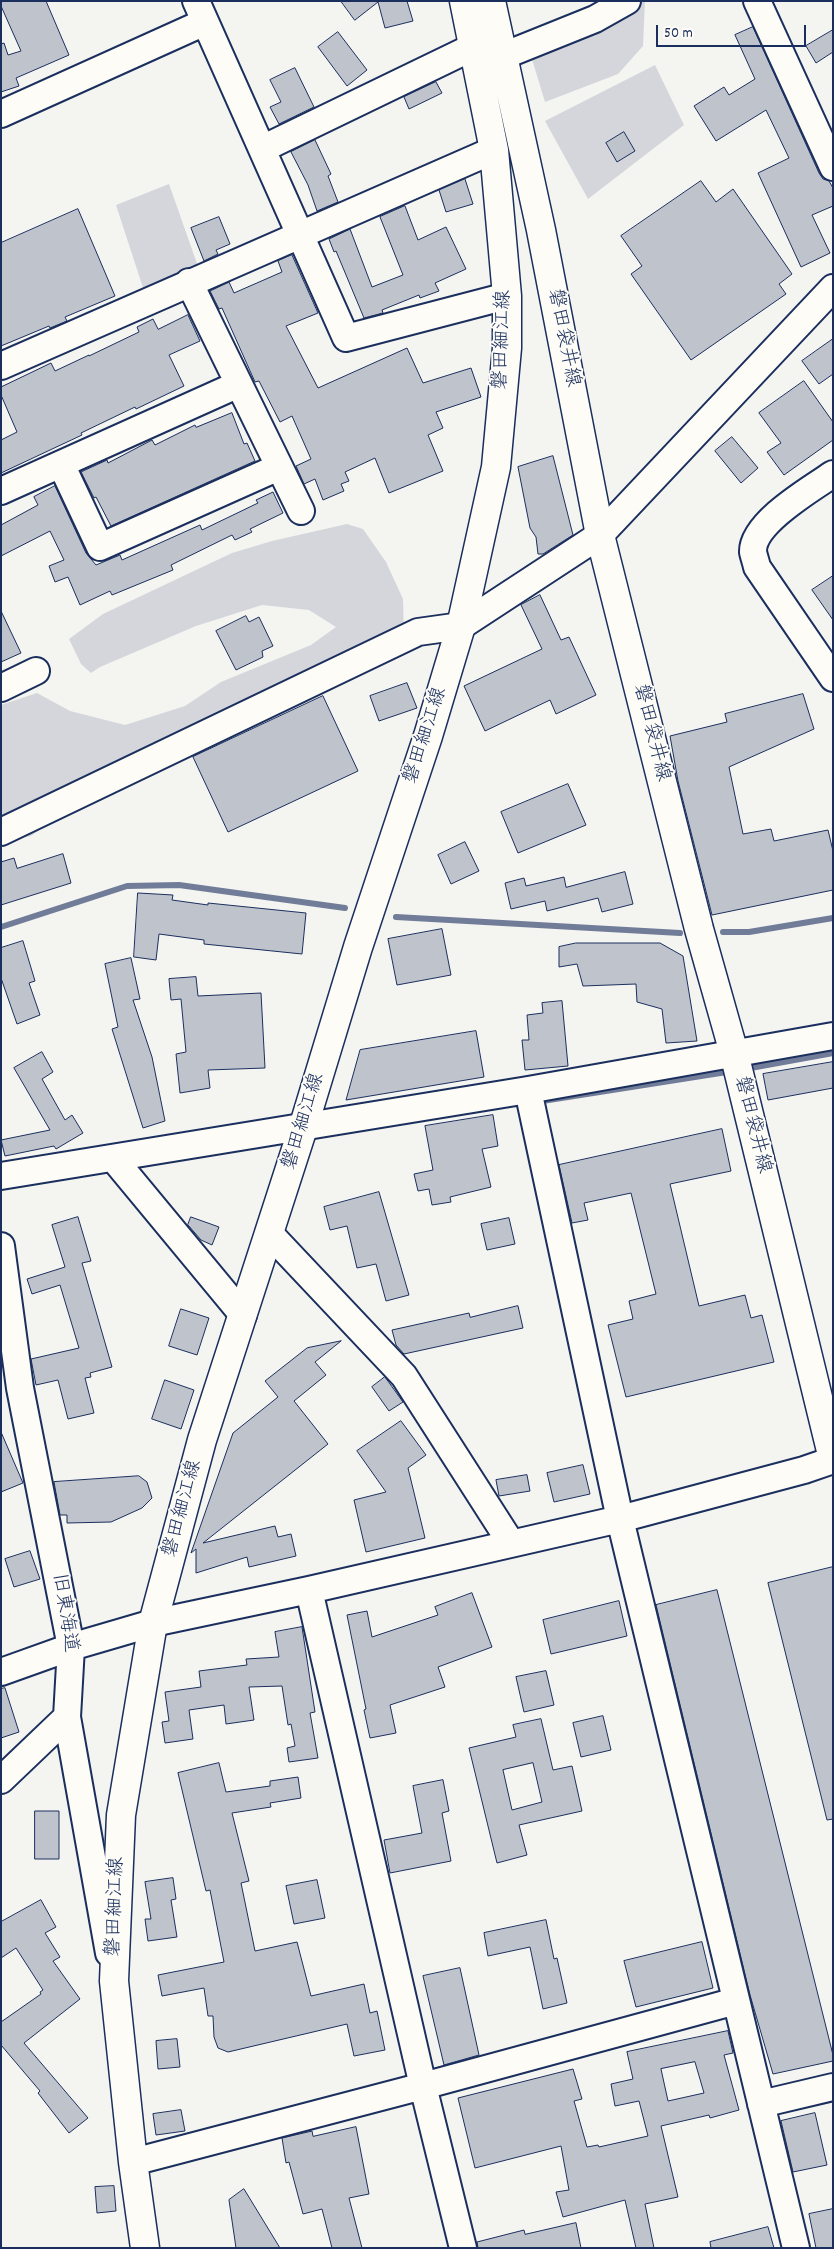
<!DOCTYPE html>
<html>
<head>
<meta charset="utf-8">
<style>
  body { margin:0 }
  #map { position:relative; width:834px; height:2249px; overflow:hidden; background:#f4f4f1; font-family:Dekko,sans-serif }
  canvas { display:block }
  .frame { position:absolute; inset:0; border:2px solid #1b2f5e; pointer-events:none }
  .scale { position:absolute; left:656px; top:25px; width:150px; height:22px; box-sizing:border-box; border:2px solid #1b2f5e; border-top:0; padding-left:6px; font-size:15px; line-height:18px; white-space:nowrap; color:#1b2f5e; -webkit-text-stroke:4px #fdfcf7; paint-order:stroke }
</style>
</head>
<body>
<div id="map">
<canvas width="834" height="2249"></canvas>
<div class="frame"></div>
<div class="scale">50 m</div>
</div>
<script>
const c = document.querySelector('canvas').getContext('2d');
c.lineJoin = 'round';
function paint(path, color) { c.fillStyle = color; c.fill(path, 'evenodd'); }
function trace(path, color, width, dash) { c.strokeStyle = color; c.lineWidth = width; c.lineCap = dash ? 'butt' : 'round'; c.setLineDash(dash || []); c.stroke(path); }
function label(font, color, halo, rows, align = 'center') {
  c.font = font + ' Dekko,"Klee One",sans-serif'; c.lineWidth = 4; c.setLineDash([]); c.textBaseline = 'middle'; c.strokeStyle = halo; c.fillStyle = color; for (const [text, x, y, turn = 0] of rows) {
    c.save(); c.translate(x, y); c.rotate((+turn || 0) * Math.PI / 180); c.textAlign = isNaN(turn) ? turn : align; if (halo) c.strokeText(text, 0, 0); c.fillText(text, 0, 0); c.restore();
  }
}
const green = new Path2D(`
  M633,1H645L643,46L618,74L545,102L528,46Z
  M655,65L684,125L588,199L545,121Z
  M169,184L201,275L147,300L116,205Z
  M347,524L363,529L386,562L403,599L404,638L376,667L339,670L101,784L31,836L1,841V705L37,693L70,711L125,725L185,706L221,682L311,645L336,627L309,610L262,605L196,626L100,667L91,673L81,664L69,639L103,614L232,553L272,541Z`);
const stream = new Path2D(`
  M396,917L680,933
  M1,927L127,886L179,885L345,908
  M723,932H749L833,918
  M745,1069L833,1053
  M536,1102L733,1071`);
const building = new Path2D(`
  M1,1H46L69,55L16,78L19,86L1,92V44L4,43L8,55L21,51L1,6Z
  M341,1H407L413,21L385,28L378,2L355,20Z
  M753,27L819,173L823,179L829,181L833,188V206L812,215L830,253L801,267L758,173L789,158L766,110L716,141L694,106L724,87L729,95L755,79L735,35Z
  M833,30V52L816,63L806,46Z
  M338,32L367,70L347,86L318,47Z
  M295,68L314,107L279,124L270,107L281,102L270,80Z
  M436,82L442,93L409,109L404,97Z
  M624,132L635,151L617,162L606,143Z
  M315,140L331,174L328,176L338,202L317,211L308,185L291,152Z
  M465,179L473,204L446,212L439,190Z
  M701,181L716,202L733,189L792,274L779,284L786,294L691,360L631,274L642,266L621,236Z
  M405,206L418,240L446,227L466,269L435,283L439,291L420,298L419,295L382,310L383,313L364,318L336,251L334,252L329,239L350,229L372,287L403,275L380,217Z
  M78,209L115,296L65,317L67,321L50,328L49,326L1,346V243Z
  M219,217L230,244L216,250L218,254L204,261L191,228Z
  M292,255L318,313L286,326L318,388L407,348L423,383L471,368L481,397L436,412L443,428L428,435L443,471L389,493L375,458L345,472L349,481L341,484L344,491L323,500L315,479L304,484L296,466L311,459L292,416L280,422L259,381L255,382L222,308L219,309L210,291L229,282L234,293L282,272L278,261Z
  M188,315L200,341L169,355L184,386L136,409L135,407L81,433L82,435L1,473V440L17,432L1,395V387L51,363L55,371L89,355V356L139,332L137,327L153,319L158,329Z
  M833,339V374L819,384L802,361Z
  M804,381L833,422V440L784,475L767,452L781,443L759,413Z
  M232,413L244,444L247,443L255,461L111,526L96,497L94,498L81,472L83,471L107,460L108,463L152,440L155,445L195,425L196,427Z
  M732,437L758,468L741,483L715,451Z
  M553,456L573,535L543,554H538L536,537L530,528L518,467Z
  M55,486L86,553L96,565L120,555L122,560L200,525L202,530L258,503L256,500L273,492L283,513L250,529L252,532L235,540L232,535L171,565L173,570L112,595L110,591L80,605L68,577L55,582L49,566L64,560L50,531L1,556V525L38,505L34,497Z
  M833,576V620L812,590Z
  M540,595L561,640L569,637L596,695L556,714L550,700L485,731L464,686L542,649L521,605Z
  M1,611L21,653L1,662Z
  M246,616L249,622L259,617L273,646L262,651L263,657L236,670L216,631Z
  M407,683L417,708L379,721L370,696Z
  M803,694L814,729L729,767L743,834L771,829L774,841L828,830L833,851V890L712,915L678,781L670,736L727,722L725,714Z
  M323,696L358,771L228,832L193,757Z
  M568,784L586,825L518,853L501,812Z
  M465,842L479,871L451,884L438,855Z
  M63,854L71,883L1,905V862L14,858L17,868Z
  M625,872L633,904L602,912L598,898L547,911L545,901L511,909L505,883L524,878L526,886L564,877L566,887Z
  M138,893L173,895L172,900L208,905V903L306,913L302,954L204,944V940L159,934L156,960L134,957Z
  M442,929L451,975L397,985L388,939Z
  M23,941L35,981L29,983L40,1015L17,1024L1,978V948Z
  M576,943H660L683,956L697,1041L666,1043L662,1009L637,1002L636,984L583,986L577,964L559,967V947Z
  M131,958L140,999L133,1000L152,1057L165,1121L143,1128L112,1029L118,1027L105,964Z
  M196,977L198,996L261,993L265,1068L208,1070L210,1088L180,1093L176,1054L186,1052L181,999L171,1000L169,979Z
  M562,1001L568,1066L525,1070L522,1040H529L527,1015L543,1013L542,1003Z
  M476,1031L484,1077L346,1100L360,1050Z
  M42,1052L53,1072L42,1079L65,1120L72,1115L83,1133L56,1149L54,1146L5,1156L1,1140L50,1130L14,1068Z
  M833,1062V1088L768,1100L763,1074Z
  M493,1115L498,1146L482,1149L491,1187L450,1197L451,1202L432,1205L429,1189L418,1191L414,1174L433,1170L425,1126Z
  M722,1129L731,1171L670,1184L699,1306L745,1295L751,1318L762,1315L774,1362L626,1397L608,1325L633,1319L629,1301L656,1294L631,1193L584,1203L588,1220L572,1223L559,1165Z
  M379,1192L409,1295L386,1301L376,1264L357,1268L347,1226L330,1230L324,1207Z
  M78,1217L91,1261L82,1263L112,1367L90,1373L91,1377L85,1378L94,1413L68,1419L58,1380L36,1385L31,1359L79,1348L60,1285L32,1294L27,1279L65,1267L52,1225Z
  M191,1217L219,1227L212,1245L201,1240L188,1225Z
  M509,1218L515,1244L487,1250L481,1224Z
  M518,1306L523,1328L404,1354L396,1345L392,1330L469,1313L470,1317Z
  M181,1309L209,1318L197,1355L169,1346Z
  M341,1341L315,1362L326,1375L294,1401L328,1444L203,1543L275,1526L278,1537L291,1534L296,1556L249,1567L247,1557L196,1573V1549L191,1553L233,1433L278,1397L265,1381L307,1348Z
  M385,1377L403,1402L389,1411L372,1387Z
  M165,1380L194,1390L181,1429L152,1419Z
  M401,1421L426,1455L408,1468L425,1538L366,1552L354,1500L386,1492L357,1451Z
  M1,1432L23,1483L1,1492Z
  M583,1465L590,1494L554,1502L547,1473Z
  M527,1475L530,1491L499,1496L496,1480Z
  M139,1476L147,1482L152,1498L142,1508L111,1522L67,1523V1515H60L54,1482Z
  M30,1551L40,1579L14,1587L5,1559Z
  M833,1567V1819L827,1820L768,1583Z
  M717,1590L833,2055V2061L773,2074L750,1995L656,1605Z
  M472,1593L492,1647L438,1667L445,1687L390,1705L396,1733L370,1738L364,1710L366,1709L347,1615L367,1611L372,1637L438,1615L435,1607Z
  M619,1601L627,1636L551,1654L543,1620Z
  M302,1627L315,1712L310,1713L318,1758L289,1762L287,1748L295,1746L291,1724L288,1725L282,1686L249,1687L254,1720L226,1724L224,1705L189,1710L193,1739L165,1743L162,1722L169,1721L165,1692L201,1687L199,1671L247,1665L246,1659L279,1657L275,1632Z
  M546,1671L554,1705L524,1712L516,1677Z
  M5,1688L19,1732L1,1738V1689Z
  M603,1716L611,1750L581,1757L573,1723Z
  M541,1719L553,1770L572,1766L582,1811L519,1825L527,1855L497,1863L469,1748L516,1737L513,1725ZM533,1763L542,1802L512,1810L503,1770Z
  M219,1763L226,1792L270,1786V1781L298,1777L301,1798L270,1803L271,1807L232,1813L249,1881L241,1883L255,1951L297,1942L311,1996L364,1984L370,2013L377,2011L385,2050L354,2056L347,2024L228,2052L218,2048L214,2037L213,2016H208L204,1988L162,1996L158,1975L224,1962L210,1890L206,1891L178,1773Z
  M443,1780L449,1811L442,1813L451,1861L390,1873L384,1840L422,1833L413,1786Z
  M35,1811H59V1859H35Z
  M173,1878L176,1899L171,1900L177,1937L148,1941L145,1919H151L145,1882Z
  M317,1880L325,1918L294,1924L286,1886Z
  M41,1900L56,1927L45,1933L60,1957L53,1961L80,1999L24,2043L88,2118L69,2133L38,2093L40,2091L1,2045V2022L41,1994L40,1992L43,1990L16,1948L1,1958V1922Z
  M546,1920L554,1959L557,1958L567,2003L543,2009L530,1947L488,1956L484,1933Z
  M702,1942L713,1988L636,2007L624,1961Z
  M460,1968L479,2055L444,2065L423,1976Z
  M728,2031L733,2053L724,2055L739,2110L710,2118L709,2115L661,2126L678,2197L645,2204L654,2248H636L625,2200L563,2217L556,2192L569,2190L561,2146L475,2168L458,2098L573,2069L582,2099L574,2101L587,2147L598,2145L599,2147L648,2136L639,2101L615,2106L611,2084L633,2079L627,2052ZM695,2062L704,2093L668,2101L661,2069Z
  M177,2039L180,2067L158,2069L156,2041Z
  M181,2110L185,2131L156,2135L153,2114Z
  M815,2113L827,2165L793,2172L781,2121Z
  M356,2127L369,2194L349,2198L362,2248H332L322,2209L303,2214L289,2162L286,2163L282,2138L312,2131L313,2136Z
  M114,2186L116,2211L97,2213L95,2187Z
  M244,2189L280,2248H236L229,2200Z
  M833,2209V2248H816L809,2214Z
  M576,2223L581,2248H478L477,2242L524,2230L525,2234Z
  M768,2227L774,2248H711L710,2242Z`);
const minor = new Path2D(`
  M196,1L346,338L507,296
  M757,1L833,167
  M503,56L595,19L627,1
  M1,114L205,22
  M262,149L473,47
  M189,282L301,511
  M1,366L494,150
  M61,464L100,547L279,467
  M833,474C811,489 752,523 753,552C754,557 756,562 757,567L833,678
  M1,491L239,384
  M1,688L36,671
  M1,832L418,632L461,626L600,535L833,288
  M528,1090L620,1519L796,2248
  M113,1158L243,1315
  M1,1176L528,1090L833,1036
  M269,1233L404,1376L511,1543
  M1,1246L20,1388L71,1647L67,1717L109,1953
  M309,1590L423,2086L463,2248
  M1,1672L71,1647L153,1623L309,1590L620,1519L804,1470L833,1460
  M1,1780L67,1717
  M761,2104L833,2087
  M133,2162L423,2086L736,2001`);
const major = new Path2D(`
  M491,1L541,230L600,535L699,929L734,1053L833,1459
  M145,2248L133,2162L114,1981L121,1815L153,1623L202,1440L303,1128L358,947L428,736L461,626L496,467L507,348V296L494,150L464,1`);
const streetNames = [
  ["磐田袋井線",562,338,79],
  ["磐田細江線",504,340,-88],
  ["磐田袋井線",650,733,76],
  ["磐田細江線",427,736,-72],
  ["磐田細江線",305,1122,-73],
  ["磐田袋井線",751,1125,76],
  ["磐田細江線",184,1509,-75],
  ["旧東海道",63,1613,81],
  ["磐田細江線",117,1907,-88]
];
paint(green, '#d4d6db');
trace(stream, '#717c98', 6);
paint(building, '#bfc3cc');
trace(building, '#1b2f5e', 1);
trace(minor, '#1b2f5e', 30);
trace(major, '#1b2f5e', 31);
trace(minor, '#fdfcf7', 26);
trace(major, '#fdfcf7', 28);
label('20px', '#1b2f5e', '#fdfcf7', streetNames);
</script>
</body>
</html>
